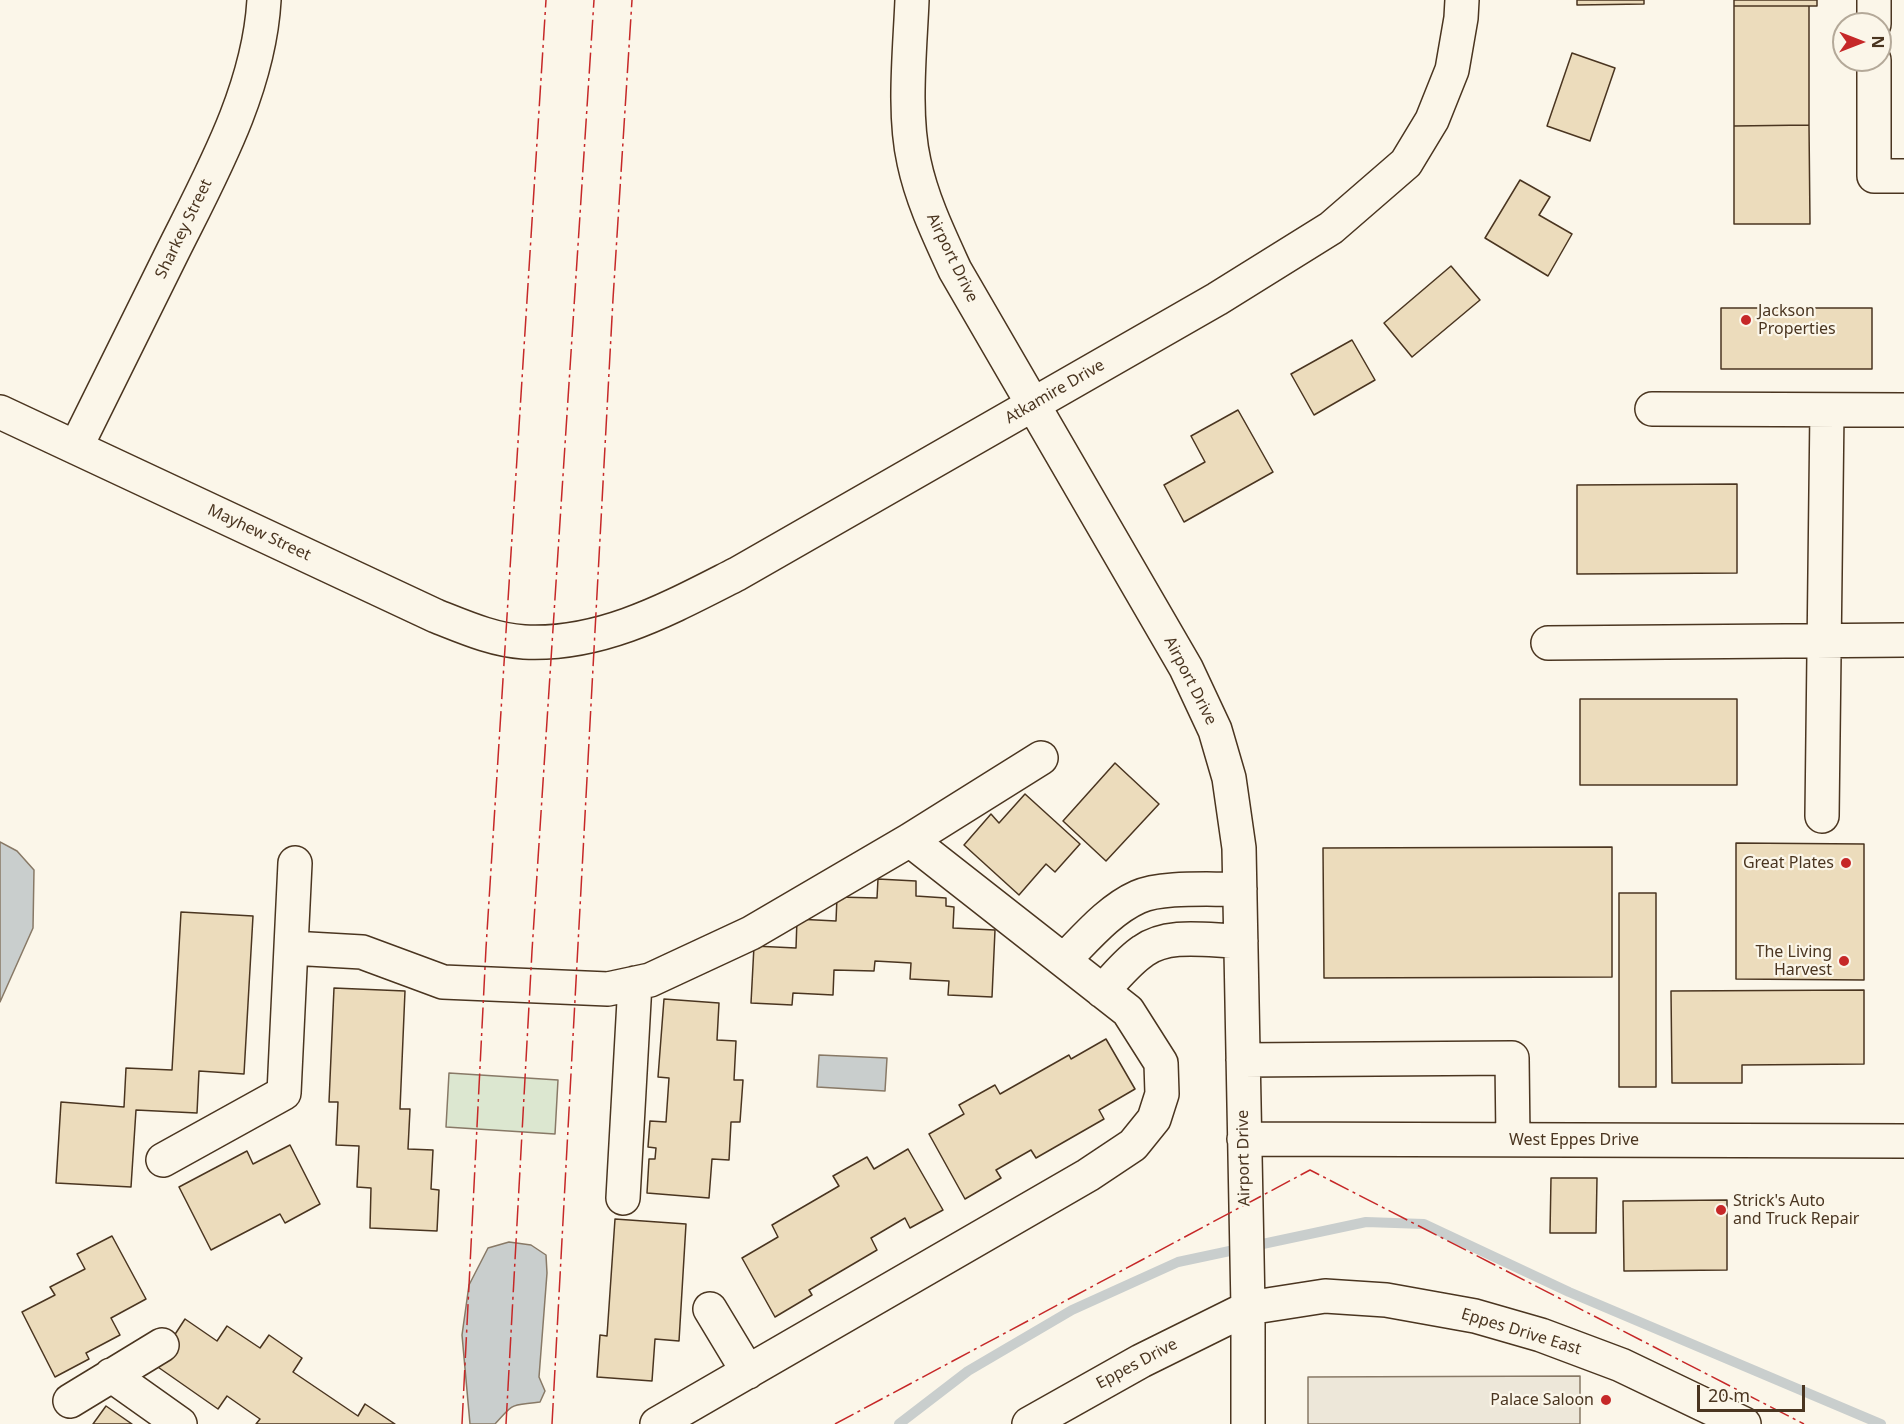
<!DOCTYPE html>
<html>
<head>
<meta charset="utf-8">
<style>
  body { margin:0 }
  #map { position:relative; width:1904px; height:1424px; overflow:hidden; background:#fbf6e9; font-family:"Noto Sans",sans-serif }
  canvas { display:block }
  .north { position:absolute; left:1832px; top:12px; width:60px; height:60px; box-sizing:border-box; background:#fbf6e9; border:2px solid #b4a999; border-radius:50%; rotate:90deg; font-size:16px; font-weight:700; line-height:24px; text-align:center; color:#4a3520 }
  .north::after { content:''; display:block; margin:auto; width:21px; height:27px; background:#c62828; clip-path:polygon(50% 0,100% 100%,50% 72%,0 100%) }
  .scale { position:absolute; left:1697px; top:1385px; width:108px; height:27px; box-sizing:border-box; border:3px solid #4a3520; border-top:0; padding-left:8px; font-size:18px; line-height:21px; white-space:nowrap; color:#4a3520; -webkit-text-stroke:4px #fbf6e9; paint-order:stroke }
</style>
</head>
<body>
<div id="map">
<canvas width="1904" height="1424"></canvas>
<div class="north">N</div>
<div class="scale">20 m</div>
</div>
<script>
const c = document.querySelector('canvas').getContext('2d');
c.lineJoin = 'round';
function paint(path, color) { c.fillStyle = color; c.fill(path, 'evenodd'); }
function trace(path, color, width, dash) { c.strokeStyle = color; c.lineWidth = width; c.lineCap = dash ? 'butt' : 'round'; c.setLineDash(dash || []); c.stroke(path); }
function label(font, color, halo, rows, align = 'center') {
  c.font = font + ' "Noto Sans",sans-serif'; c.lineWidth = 4.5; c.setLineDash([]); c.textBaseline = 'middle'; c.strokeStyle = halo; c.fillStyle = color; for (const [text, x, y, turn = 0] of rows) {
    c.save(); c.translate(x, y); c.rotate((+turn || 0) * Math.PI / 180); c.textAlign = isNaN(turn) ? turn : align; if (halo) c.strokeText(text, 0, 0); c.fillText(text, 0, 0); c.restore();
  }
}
const green = new Path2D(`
  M449,1073L558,1080L555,1134L446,1127Z`);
const parking = new Path2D(`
  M1580,1376V1424H1308V1377Z`);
const water = new Path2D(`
  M0,842L17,851L34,870L33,928L0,1002Z
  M819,1055L887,1058L885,1091L817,1087Z
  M509,1242L531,1245L546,1255L547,1273L539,1377L545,1391L540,1402C511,1406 515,1401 495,1424H470L462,1335L469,1285L488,1248Z`);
const stream = new Path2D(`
  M899,1424L968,1371L1072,1310L1178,1262L1366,1222L1424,1224L1569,1292L1881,1424`);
const building = new Path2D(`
  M1577,0H1644V4L1577,5Z
  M1734,0H1817V6H1734Z
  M1734,6H1809V125L1734,126Z
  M1572,53L1615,68L1590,141L1547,126Z
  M1809,125L1810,224H1734V126Z
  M1520,180L1550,197L1539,215L1572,234L1548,276L1485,238Z
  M1451,266L1480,300L1412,357L1384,323Z
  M1721,308H1872V369H1721Z
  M1352,340L1375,380L1314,415L1291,374Z
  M1238,410L1273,472L1184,522L1164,485L1205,462L1191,436Z
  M1737,484V573L1577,574V485Z
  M1580,699H1737V785H1580Z
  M1115,763L1159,804L1106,861L1063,821Z
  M1025,794L1080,844L1055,872L1046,864L1019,895L964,845L991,814L999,823Z
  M1736,843L1864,844V980L1736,979Z
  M1612,847V977L1324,978L1323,848Z
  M878,879L916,881V896L946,898V906L954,907L953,928L995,930L992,997L948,995L949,981L910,979L911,963L875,961L874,971L834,970L833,995L793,993L792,1005L751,1003L754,946L796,948L797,919L836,921L837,897L877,898Z
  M1619,893H1656V1087H1619Z
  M181,912L253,916L244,1074L199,1071L197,1113L136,1110L131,1187L56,1183L61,1102L124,1107L126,1068L172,1070Z
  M334,988L405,991L400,1109H410L408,1149L433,1150L431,1189L439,1190L437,1231L370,1228L371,1188L357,1187L359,1146L336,1145L338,1102H329Z
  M1864,990V1064L1742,1065V1083H1672L1671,991Z
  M664,999L719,1003L717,1040L736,1041L734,1080H743L740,1122H731L729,1160L712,1159L709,1198L647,1193L649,1159H655L656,1148L648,1147L650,1121L666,1122L669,1078L658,1077Z
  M1106,1039L1135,1089L1099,1110L1104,1119L1036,1158L1031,1150L996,1170L1001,1178L965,1199L929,1134L964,1114L959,1105L995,1085L1000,1094L1069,1055L1071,1059Z
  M290,1145L320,1204L285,1223L280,1214L211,1250L179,1187L247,1151L253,1164Z
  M908,1149L943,1210L910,1228L905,1218L871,1238L877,1250L809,1290L812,1295L775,1317L742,1258L778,1237L772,1225L839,1186L833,1176L867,1157L874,1169Z
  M1551,1178H1597L1596,1233H1550Z
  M1727,1200V1270L1624,1271L1623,1201Z
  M615,1219L686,1224L679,1341L655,1339L652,1381L597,1377L600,1335L607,1336Z
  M112,1236L146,1299L111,1318L120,1335L86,1353L89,1359L55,1377L22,1312L55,1295L50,1287L85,1269L77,1254Z
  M185,1319L217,1341L227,1326L260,1348L269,1335L302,1358L293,1372L358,1416L365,1404L395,1424H256L260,1419L227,1396L218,1409L155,1365Z
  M106,1406L132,1424H93Z`);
const minor = new Path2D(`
  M912,0C910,50 903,114 914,162C922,200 939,235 955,270L1186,668L1215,730L1229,778L1239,848L1248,1308V1424
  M1874,0V24
  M1874,60V176H1904
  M1652,409L1904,410
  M0,412L436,616C464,627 493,640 524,642C602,646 670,608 737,574L1217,299L1331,228L1406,163L1432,120L1452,70L1461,18L1462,0
  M76,447C108,382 141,317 173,251C212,173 259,89 264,0
  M1548,643L1904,640
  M1822,816L1827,410
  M291,948L362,952L443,982L608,989L650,980L751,933L910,840L1041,758
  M1064,960C1086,938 1109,910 1138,897C1162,886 1212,890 1240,889
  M1102,991C1115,978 1128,961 1143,951C1169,932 1210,941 1241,941
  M1243,1060L1512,1058L1513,1140
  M1244,1139L1904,1141
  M163,1160L284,1093L295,863
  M623,1198L635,983
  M710,1309L748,1372
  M111,1375L180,1424
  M70,1401L162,1345
  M657,1424L1088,1175L1133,1145L1154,1119L1162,1094L1161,1063L1128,1011L910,840
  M1029,1424L1141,1361L1248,1308L1325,1296L1386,1300L1475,1316L1541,1335L1621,1365L1744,1424`);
const power = new Path2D(`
  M462,1424L486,948L546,0
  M506,1424L532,951L594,0
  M552,1424L613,299L632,0
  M835,1424L1310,1170L1804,1424`);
const markers = [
  [1746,320,6,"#c62828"],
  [1846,863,6,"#c62828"],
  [1844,961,6,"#c62828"],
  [1721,1210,6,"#c62828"],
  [1606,1400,6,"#c62828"]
];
const streetNames = [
  ["Sharkey Street",184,229,-64],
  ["Airport Drive",952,258,64],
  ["Atkamire Drive",1055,392,-30],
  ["Mayhew Street",259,533,25],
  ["Airport Drive",1190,681,63],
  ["West Eppes Drive",1574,1140],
  ["Airport Drive",1244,1158,-91],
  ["Eppes Drive East",1521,1332,17],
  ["Eppes Drive",1137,1364,-28]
];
const poiNames = [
  ["Jackson",1758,311,"left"],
  ["Properties",1758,329,"left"],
  ["Great Plates",1834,863],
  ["The Living",1832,952],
  ["Harvest",1832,970],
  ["Strick's Auto",1733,1201,"left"],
  ["and Truck Repair",1733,1219,"left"],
  ["Palace Saloon",1594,1400]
];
paint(green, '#dce7d0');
trace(green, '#887966', 1.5);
paint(parking, '#ede7d9');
trace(parking, '#887966', 1.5);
paint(water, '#c9cecd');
trace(water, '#887966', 1.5);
trace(stream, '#c9cecd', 10);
paint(building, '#ecdcbc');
trace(building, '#4a3520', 1.5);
trace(minor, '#4a3520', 36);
trace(minor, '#fbf6e9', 33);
trace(power, '#c62828', 1.5, [21, 4.5, 3, 4.5]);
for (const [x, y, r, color] of markers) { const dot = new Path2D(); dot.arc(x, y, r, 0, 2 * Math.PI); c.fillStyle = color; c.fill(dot); trace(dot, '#fbf6e9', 2); }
label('16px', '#4a3520', '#fbf6e9', streetNames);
label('16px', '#4a3520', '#fbf6e9', poiNames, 'right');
</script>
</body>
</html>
